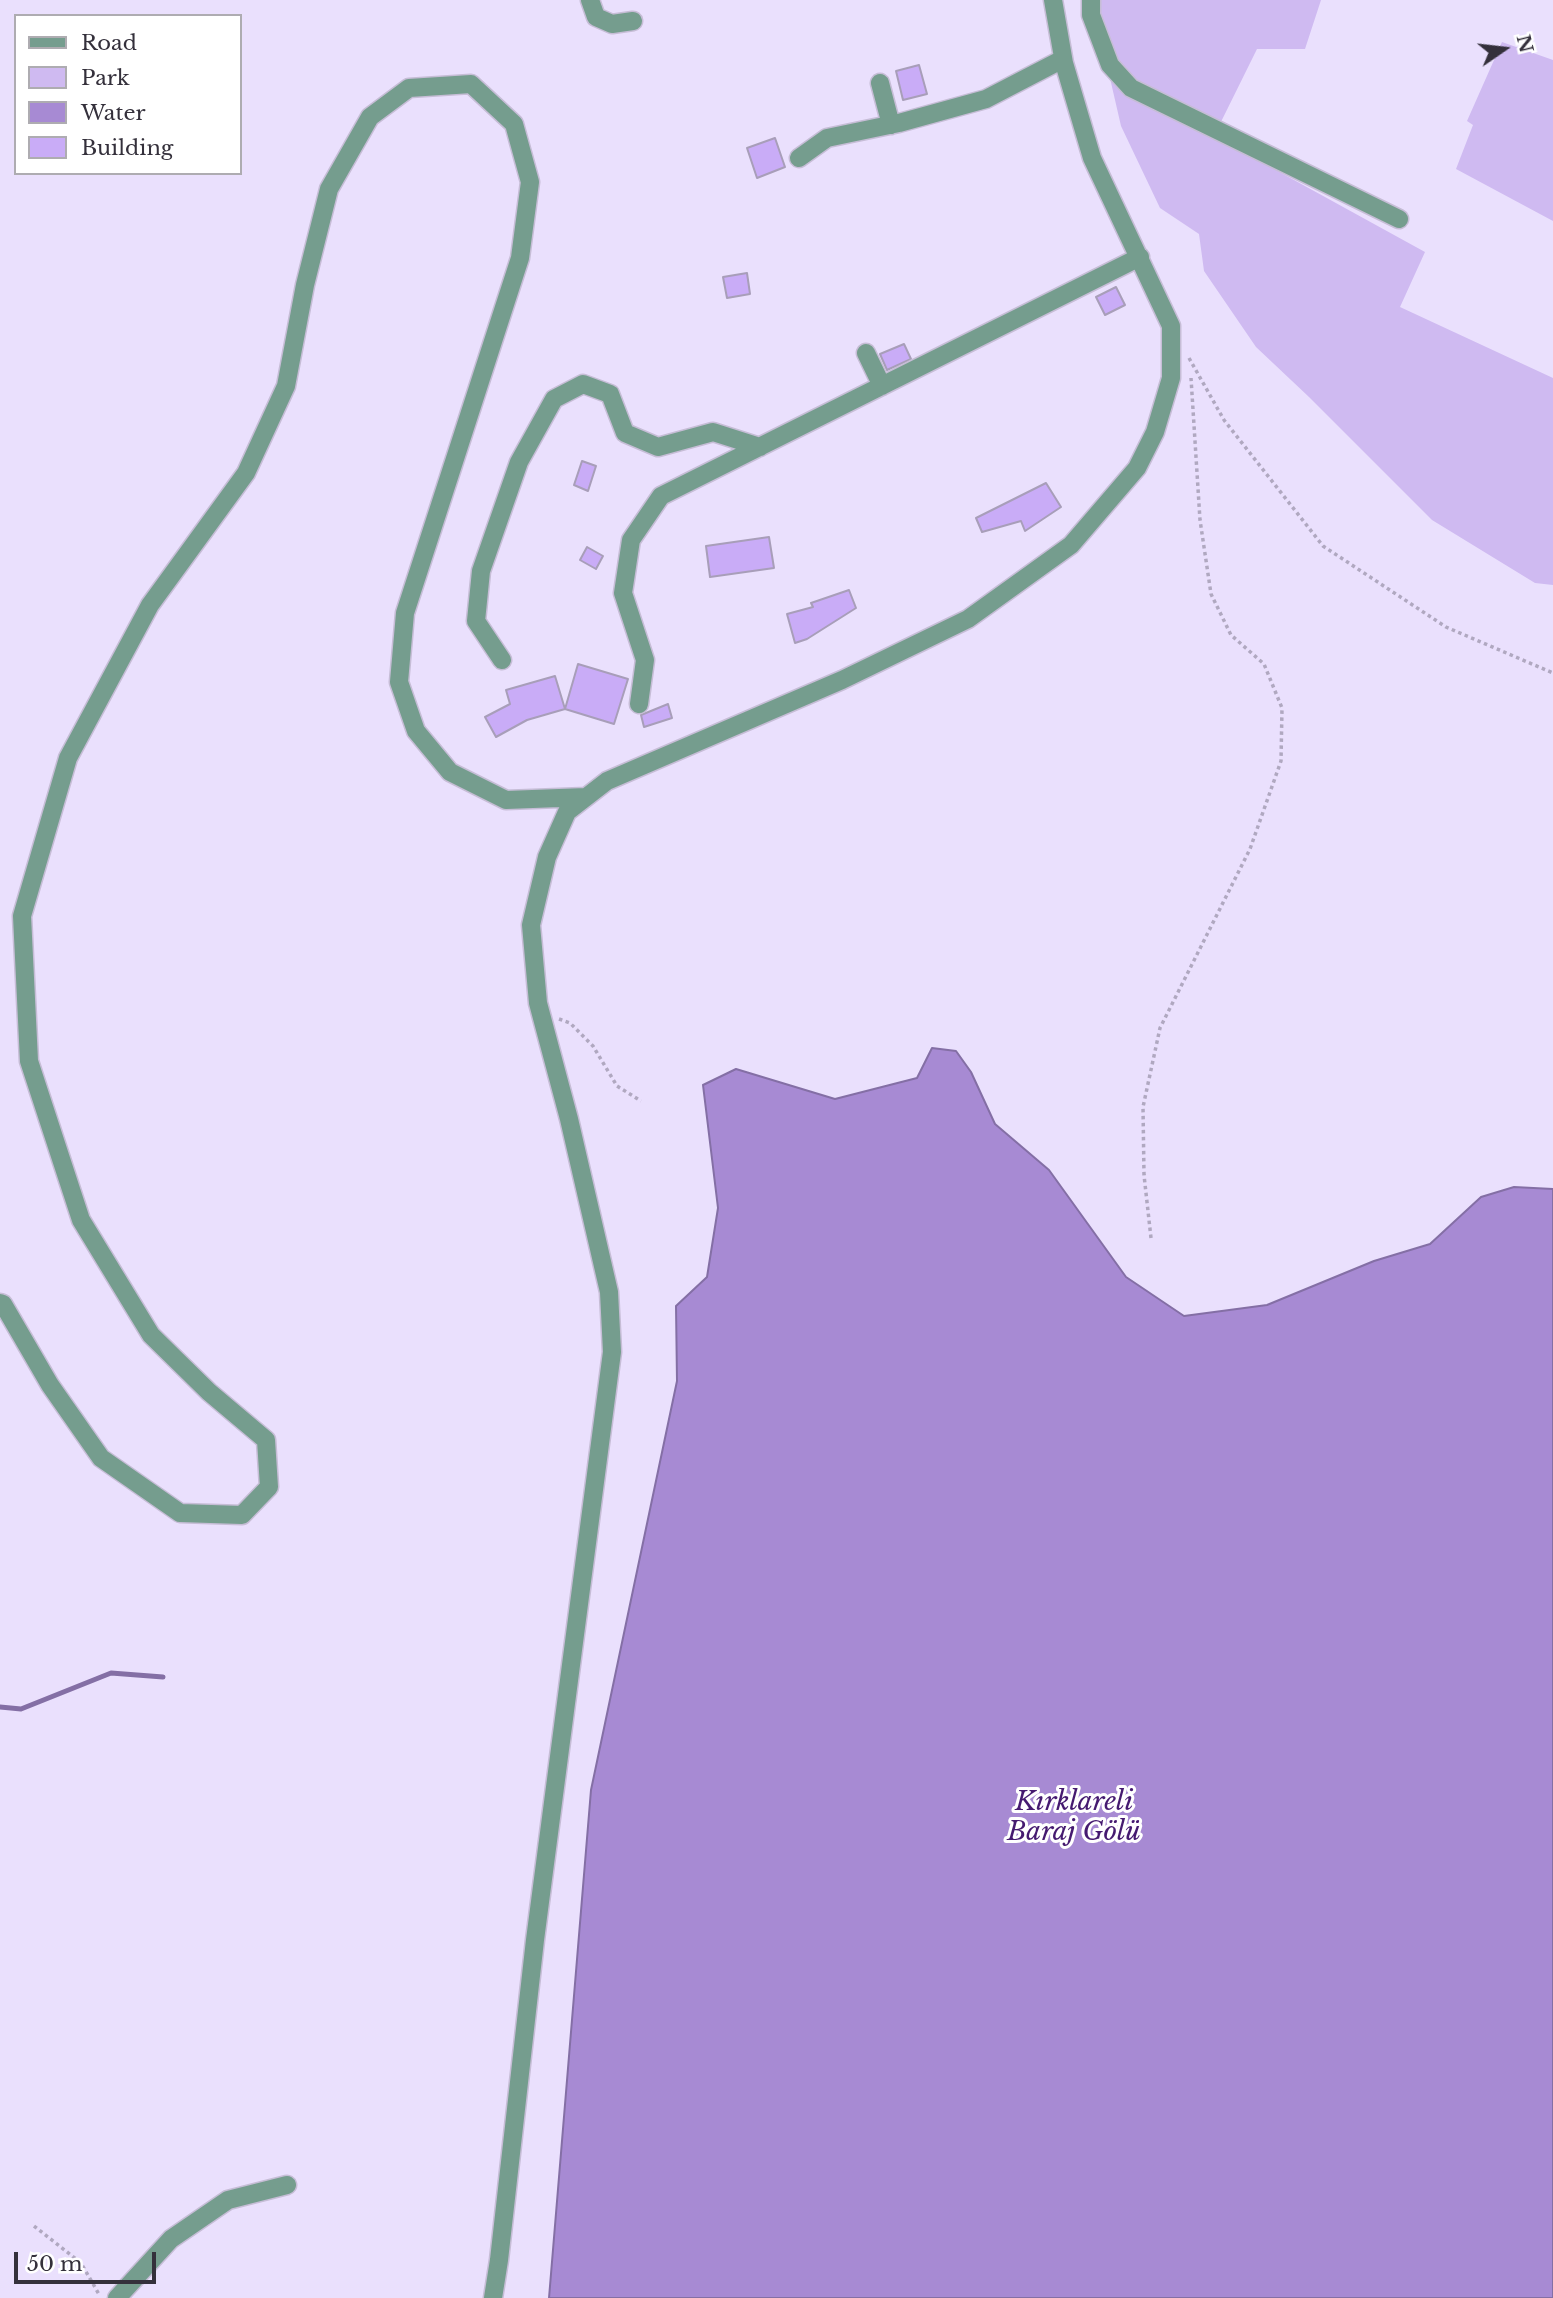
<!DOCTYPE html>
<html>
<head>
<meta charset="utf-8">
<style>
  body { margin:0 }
  #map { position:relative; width:1553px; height:2298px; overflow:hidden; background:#eae0fd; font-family:"Libre Baskerville",serif }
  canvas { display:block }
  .legend { position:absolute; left:14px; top:14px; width:228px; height:161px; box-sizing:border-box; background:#fff; border:2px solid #aeacb1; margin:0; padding:9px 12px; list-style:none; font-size:21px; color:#34303b }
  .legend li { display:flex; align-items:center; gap:14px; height:35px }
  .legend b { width:35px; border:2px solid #aeacb1 }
  .north { position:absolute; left:1469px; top:14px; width:70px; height:70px; -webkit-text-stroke:5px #fff; paint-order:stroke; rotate:76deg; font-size:19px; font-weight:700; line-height:28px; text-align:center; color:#34303b }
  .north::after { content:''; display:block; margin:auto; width:24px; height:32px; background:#34303b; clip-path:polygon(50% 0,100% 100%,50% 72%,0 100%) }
  .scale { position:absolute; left:14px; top:2252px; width:142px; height:32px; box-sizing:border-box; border:4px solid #34303b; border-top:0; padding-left:9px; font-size:21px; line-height:24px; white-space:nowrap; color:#34303b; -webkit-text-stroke:5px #fff; paint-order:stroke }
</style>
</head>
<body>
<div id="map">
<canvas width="1553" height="2298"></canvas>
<ul class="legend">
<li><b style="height:9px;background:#759d8e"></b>Road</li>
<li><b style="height:19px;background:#cfbaf1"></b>Park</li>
<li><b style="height:19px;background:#a78ad3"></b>Water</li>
<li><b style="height:19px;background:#c9acf7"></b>Building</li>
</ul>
<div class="north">N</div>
<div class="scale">50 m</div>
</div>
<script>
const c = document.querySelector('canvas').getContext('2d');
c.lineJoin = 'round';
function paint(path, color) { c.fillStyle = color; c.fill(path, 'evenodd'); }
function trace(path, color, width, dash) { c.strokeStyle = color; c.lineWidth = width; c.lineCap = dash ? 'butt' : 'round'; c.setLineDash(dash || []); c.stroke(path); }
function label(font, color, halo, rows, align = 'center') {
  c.font = font + ' "Libre Baskerville",serif'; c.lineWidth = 6; c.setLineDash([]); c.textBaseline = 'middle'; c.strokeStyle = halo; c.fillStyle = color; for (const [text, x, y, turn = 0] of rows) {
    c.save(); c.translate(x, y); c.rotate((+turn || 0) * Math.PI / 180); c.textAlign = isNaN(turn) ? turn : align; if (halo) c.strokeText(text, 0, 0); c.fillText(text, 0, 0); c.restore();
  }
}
const green = new Path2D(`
  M1092,0H1321L1305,49H1257L1214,136L1425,252L1400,307L1553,378V585L1535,583L1432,520L1309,397L1256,347L1204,271L1199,234L1160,208L1121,126Z
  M1502,42L1553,60V221L1456,169L1473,125L1467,121Z`);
const water = new Path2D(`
  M932,1048L956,1051L971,1072L995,1124L1049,1170L1126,1277L1184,1316L1267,1305L1374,1261L1430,1244L1481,1197L1514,1187L1553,1189V2298H549L591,1790L677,1381L676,1306L707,1277L718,1208L703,1085L736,1069L835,1099L917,1078Z`);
const stream = new Path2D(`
  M0,1707L21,1709L111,1673L163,1677`);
const building = new Path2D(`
  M919,65L927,94L903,100L896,71Z
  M775,138L785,167L757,178L747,148Z
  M747,273L750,294L727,298L723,277Z
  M1116,287L1125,305L1105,315L1096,297Z
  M904,344L911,359L887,370L880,354Z
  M582,461L596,466L588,491L574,485Z
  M1046,483L1061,507L1025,531L1021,521L982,532L976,518Z
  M769,537L774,568L710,577L706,546Z
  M587,547L603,556L596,569L580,560Z
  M849,590L856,608L807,639L795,643L787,614L813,607L811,603Z
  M578,664L628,679L614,724L565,709Z
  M555,676L565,709L527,720L496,737L485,717L510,704L506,690Z
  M668,704L672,718L644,727L641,715Z`);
const path = new Path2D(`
  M1189,358L1224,420L1323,546L1446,627L1553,673
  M559,1019L570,1023L593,1046L617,1086L641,1101
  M1151,1238L1144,1175L1143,1107L1160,1028L1250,849L1281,761L1282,708L1264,664L1231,635L1211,594L1200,520L1191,378
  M34,2226L81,2263L100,2296`);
const minor = new Path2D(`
  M590,0L596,17L612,24L633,21
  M1091,0V15L1110,65L1131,88L1399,219
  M880,83L891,125
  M799,158L827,138L899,123L986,99L1063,59
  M866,353L882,386
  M502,660L476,621L481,571L519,462L554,399L583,384L610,394L625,433L658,447L713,432L760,447
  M639,704L645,660L623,593L631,540L661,496L1140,257
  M0,1303L3,1304L50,1385L101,1458L180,1513L242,1515L269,1487L266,1440L209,1392L151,1335L81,1220L29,1061L22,916L68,758L150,605L246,473L286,386L305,285L329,189L370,117L409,88L471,84L514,124L530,182L520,258L405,613L399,682L416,731L450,772L506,800L586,797
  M117,2298L171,2239L228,2200L287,2185
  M493,2298L499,2260L535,1940L612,1352L609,1292L569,1119L538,1003L531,925L547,857L567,812L607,781L842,680L968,619L1071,545L1137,468L1155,432L1171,378V326L1092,158L1064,63L1053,0`);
const waterNames = [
  ["Kırklareli",1074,1803],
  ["Baraj Gölü",1074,1833]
];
paint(green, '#cfbaf1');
paint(water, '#a78ad3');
trace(water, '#846fa5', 2);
trace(stream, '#846fa5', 5);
paint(building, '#c9acf7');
trace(building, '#a89eb9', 2);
trace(minor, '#c6bdd6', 21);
trace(path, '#b0a8c0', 3.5, [3.5, 3.5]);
trace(minor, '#759d8e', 18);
label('italic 26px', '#451a70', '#fff', waterNames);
</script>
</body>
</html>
